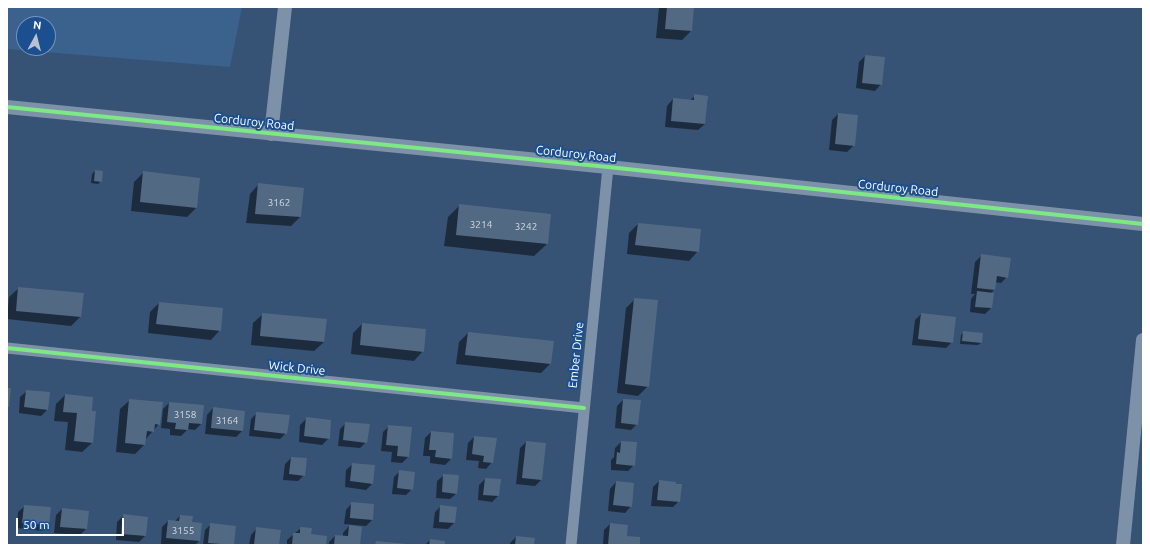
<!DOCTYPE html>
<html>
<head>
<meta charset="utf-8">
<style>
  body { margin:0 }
  #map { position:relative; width:1150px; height:552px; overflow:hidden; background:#365274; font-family:Ubuntu,sans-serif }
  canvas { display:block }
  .frame { position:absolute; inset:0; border:8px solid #fff; pointer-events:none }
  .north { position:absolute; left:16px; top:16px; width:40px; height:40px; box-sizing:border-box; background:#1b4f8f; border:1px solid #7695bc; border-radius:50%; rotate:7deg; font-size:11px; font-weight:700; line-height:16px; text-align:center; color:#fff }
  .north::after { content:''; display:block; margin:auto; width:14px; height:18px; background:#b9c2ce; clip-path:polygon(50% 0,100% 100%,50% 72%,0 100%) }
  .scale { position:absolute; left:16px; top:518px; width:108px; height:18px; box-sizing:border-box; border:2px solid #fff; border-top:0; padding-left:5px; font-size:12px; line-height:14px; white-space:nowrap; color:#fff; -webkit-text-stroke:3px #1b4f8f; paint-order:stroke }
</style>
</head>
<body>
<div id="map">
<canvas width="1150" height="552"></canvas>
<div class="frame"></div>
<div class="north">N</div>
<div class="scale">50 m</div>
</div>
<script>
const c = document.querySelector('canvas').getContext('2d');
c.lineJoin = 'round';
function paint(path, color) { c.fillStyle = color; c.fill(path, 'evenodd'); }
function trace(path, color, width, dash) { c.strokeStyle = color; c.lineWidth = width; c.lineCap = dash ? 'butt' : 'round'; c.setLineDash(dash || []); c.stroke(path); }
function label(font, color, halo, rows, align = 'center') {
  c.font = font + ' Ubuntu,sans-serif'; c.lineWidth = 4; c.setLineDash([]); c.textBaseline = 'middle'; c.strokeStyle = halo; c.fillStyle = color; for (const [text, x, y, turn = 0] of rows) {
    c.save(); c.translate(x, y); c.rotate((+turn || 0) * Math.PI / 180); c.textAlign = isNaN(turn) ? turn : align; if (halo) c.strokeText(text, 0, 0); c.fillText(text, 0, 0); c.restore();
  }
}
const water = new Path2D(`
  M7,7H242L230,67L7,49ZM24,24H48V48H24Z`);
const shadow = new Path2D(`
  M659,7H693L691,31L682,40L656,38Z
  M865,56L881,84L875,91L856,88L859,62Z
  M695,96L705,124L698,130L665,127L667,106L673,99L689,101Z
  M838,114L854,145L847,152L829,150L832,120Z
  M95,171L101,181L98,184L91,183L92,174Z
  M143,173L199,179L196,208L187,217L131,211L134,182Z
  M259,184L300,217L291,226L246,223L250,194Z
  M460,205L547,244L534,256L444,246L448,217Z
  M638,224L698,251L689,261L627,254L629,233Z
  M982,255L1007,277L1001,283L995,282L994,290L990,294L991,308L985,314L970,312L971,299L975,294H971L975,262Z
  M19,288L81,316L71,326L7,319L9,297Z
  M635,299L648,386L638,396L617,393L626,308Z
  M159,303L220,330L211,340L148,333L150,312Z
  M263,314L324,342L314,351L251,345L253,323Z
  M921,314L952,342L946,348L912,345L915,320Z
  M362,324L423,351L414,361L351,354L353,333Z
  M964,332L981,343L978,345L960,344L961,335Z
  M468,333L550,364L541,373L456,364L459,342Z
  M27,391L47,410L41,416L19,413L20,397Z
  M65,395L92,397V443L82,452L65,450L68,422L54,421L56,404Z
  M130,400L159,424L145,440L144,445L135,454L116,452L120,409Z
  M623,400L637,424L631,430L615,428L617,406Z
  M169,403L203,406L201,424L195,430L188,429L181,436L170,435V429L161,428L163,409Z
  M213,408L242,431L236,437L205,434L207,415Z
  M257,413L286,433L280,439L249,436L251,419Z
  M307,418L329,438L322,445L299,442L300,425Z
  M346,423L366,442L360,448L338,446L340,429Z
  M389,426L408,457L402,463L391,462L392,452L381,451L383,432Z
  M431,432L451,459L445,465L430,463V456H423L425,438Z
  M474,437L492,462L486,469L478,468L479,461L466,460L468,443Z
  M526,442L541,480L535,486L516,484L520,448Z
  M621,442L634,465L628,471L611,470V460L614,457L615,448Z
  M291,458L304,475L298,481L283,480L285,464Z
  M353,464L372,484L366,490L345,487L346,470Z
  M400,471L412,489L406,495L392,494L394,477Z
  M444,475L457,493L450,499L436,498L437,481Z
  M485,479L498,496L492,502L478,500L479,485Z
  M659,481L675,485L679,501L673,507L651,506L653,487Z
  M616,482L631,506L625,513L608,511L610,489Z
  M352,503L372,520L366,526L344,524L346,510Z
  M25,506L50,508L48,525L42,531L17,528L18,512Z
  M441,506L456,508L454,523L448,529L433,528L435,512Z
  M62,509L86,529L80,535L54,533L56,515Z
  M124,515L145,536L139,542L116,540L117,522Z
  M180,516L191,523L199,541L195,545L161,544L162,527L168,521H175Z
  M211,524L233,545H203L205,530Z
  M610,524L626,537L639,545H603L604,530Z
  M349,526L359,545H329V542L335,536H343V533Z
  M257,528L278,545H249L251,535Z
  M301,528L310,535L325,545H287V540Z
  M516,537L533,545H510V543Z
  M430,540L444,545H425Z`);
const building = new Path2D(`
  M667,7H694L692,31L665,29Z
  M865,55L885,57L882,85L862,83Z
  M694,94L708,96L705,124L671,121L673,98L694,100Z
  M838,113L858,115L855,146L835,144Z
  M95,170L103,171L102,182L94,181Z
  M143,171L200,178L197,208L140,202Z
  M258,183L304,188L301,217L255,214Z
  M459,204L551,214L548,244L456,235Z
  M638,223L701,229L699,252L635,245Z
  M981,254L1011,258L1008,278L997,276L995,290L977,288Z
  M18,287L84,293L81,317L16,311Z
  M977,291L994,293L992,308L975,307Z
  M634,298L658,300L649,387L625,384Z
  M159,302L223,308L221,331L156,324Z
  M262,313L327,319L324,342L260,336Z
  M921,313L956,317L953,343L918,339Z
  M362,323L426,329L424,352L360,345Z
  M963,331L983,333L982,343L962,341Z
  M468,332L554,341L551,364L465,355Z
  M7,388H11L9,407H7Z
  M26,390L50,392L48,410L24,407Z
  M65,394L93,397L92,411H96L93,443L74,441L77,413L63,412Z
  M129,399L163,402L160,425L155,424L154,432L147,431L145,445L125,443Z
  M623,399L641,400L638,425L621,423Z
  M169,402L204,405L202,424L189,423L188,430L175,429L176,423L167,422Z
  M213,407L245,411L243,431L211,428Z
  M256,412L290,415L287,434L254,430Z
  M306,417L331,420L330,439L304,436Z
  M345,422L370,424L367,443L343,440Z
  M388,425L412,427L409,457L397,456L398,446L386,445Z
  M431,431L454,433L452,459L435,457L436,450H429Z
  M474,436L497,438L493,463L483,462L484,456L472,454Z
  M526,441L546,443L542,480L522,478Z
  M621,441L637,442L635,466L616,464L617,452L620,453Z
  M291,457L307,458L305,476L289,474Z
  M352,463L375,465L373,484L350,481Z
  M399,470L415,472L413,490L397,488Z
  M443,474L459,475L457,494L442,492Z
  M485,478L501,479L499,496L483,495Z
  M659,480L676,482V484H682L680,502L657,500Z
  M616,481L634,483L632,507L613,505Z
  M351,502L374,504L373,520L350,518Z
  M24,505L51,507L49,525L22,523Z
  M440,505L457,507L455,523L439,522Z
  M62,508L89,511L87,529L60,527Z
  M123,514L148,517L146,536L121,534Z
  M180,515L193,516L192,522L202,523L200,541L166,538L168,520L179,521Z
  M210,523L236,526L234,545L208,543Z
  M610,523L628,525L627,536L640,537V545H608Z
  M349,525L362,527L360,545H334L335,535L348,536Z
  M256,527L281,530L279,545H254Z
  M300,527L312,528L311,534L327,536L326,545H292L293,533H300Z
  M516,536L535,538L534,545H515Z
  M430,539L445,541V545H429Z
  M376,541L407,544V545H375Z`);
const minor = new Path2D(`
  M7,348L584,408
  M571,545L608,167`);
const tertiary = new Path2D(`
  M7,107L608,167L1143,224
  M271,134L285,7
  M1123,545L1143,340`);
const cycleway = new Path2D(`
  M7,107L608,167L1143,224
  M7,348L584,408`);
const numberNames = [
  ["3162",279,203],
  ["3214",481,225],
  ["3242",526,227],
  ["3158",185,415],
  ["3164",227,421],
  ["3155",183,531]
];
const streetNames = [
  ["Corduroy Road",254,122,6],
  ["Corduroy Road",576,154,6],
  ["Corduroy Road",898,188,6],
  ["Ember Drive",576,355,-84],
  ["Wick Drive",297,368,6]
];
paint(water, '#3b618d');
paint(shadow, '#0007');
paint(building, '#526984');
trace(minor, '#7d92a8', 11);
trace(tertiary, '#7d92a8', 14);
trace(cycleway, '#7ce984', 4);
label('10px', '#d4dae0', null, numberNames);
label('12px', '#fff', '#1b4f8f', streetNames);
</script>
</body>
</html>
